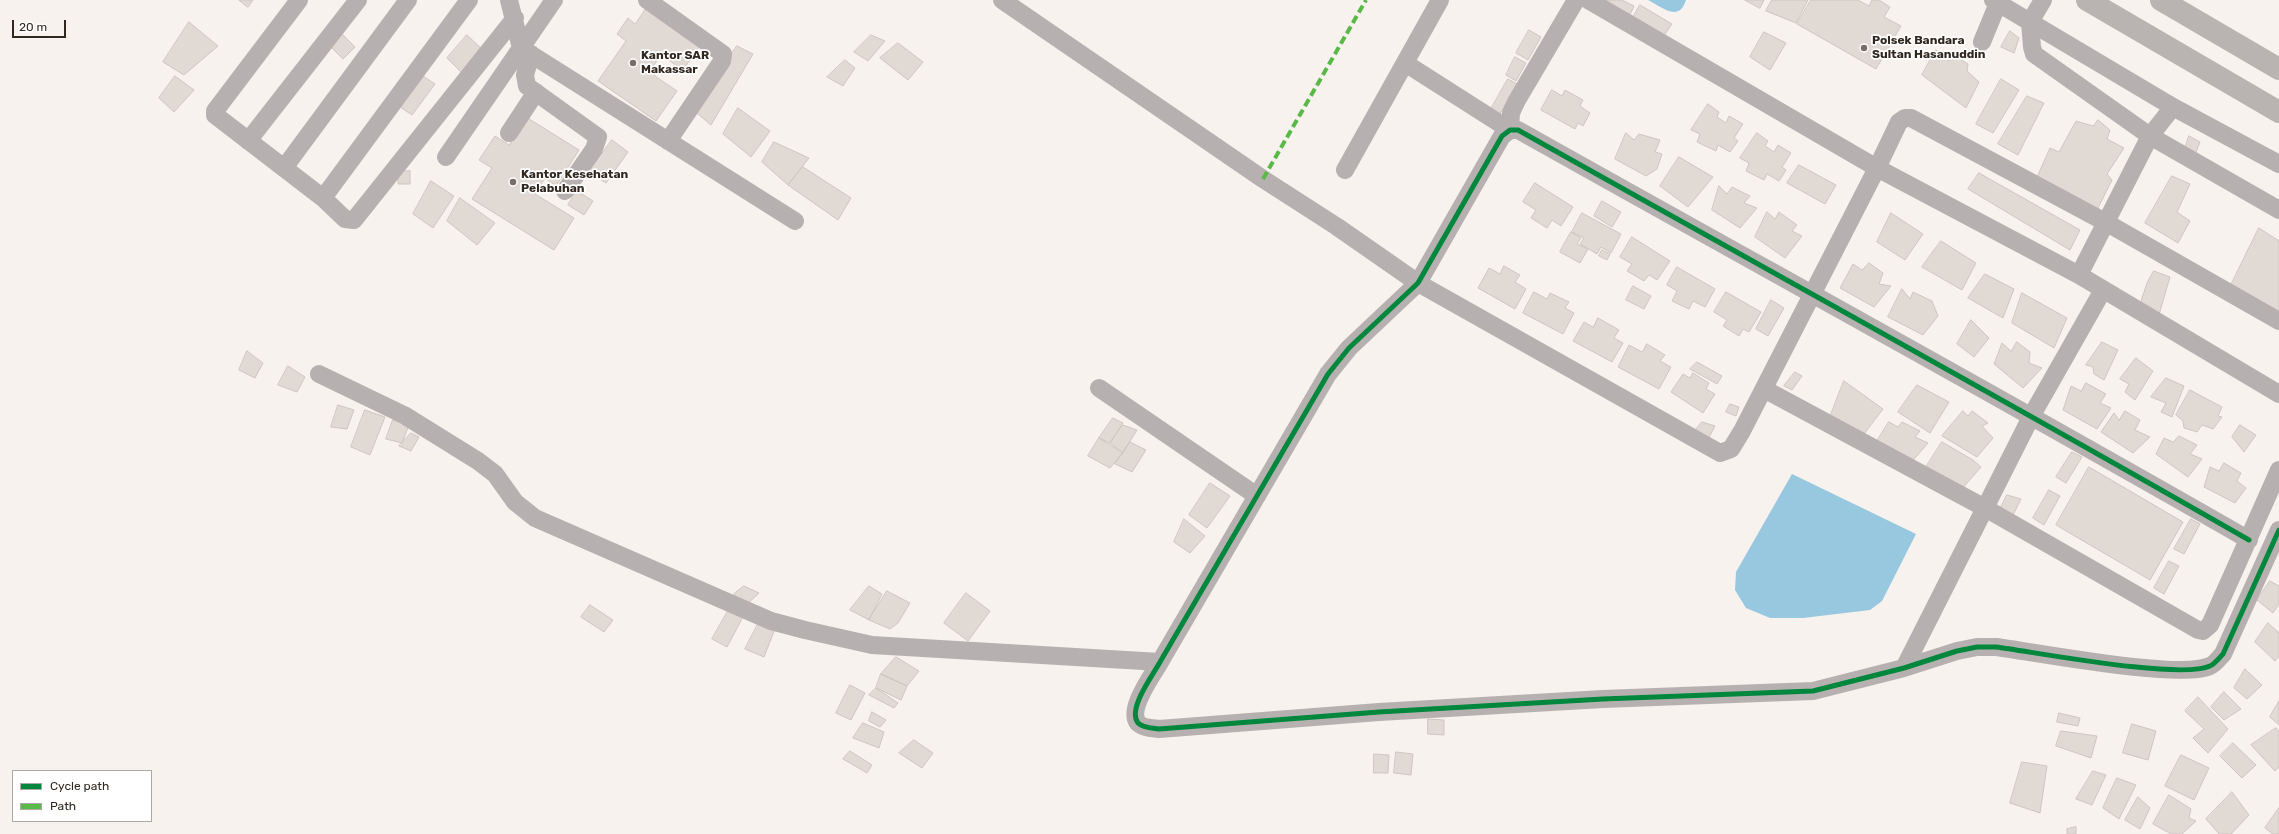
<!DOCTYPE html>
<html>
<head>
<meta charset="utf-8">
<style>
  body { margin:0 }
  #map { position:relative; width:2279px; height:834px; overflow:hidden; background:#f7f2ed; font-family:Rubik,sans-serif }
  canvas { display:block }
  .legend { position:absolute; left:12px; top:770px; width:140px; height:52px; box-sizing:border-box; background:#fff; border:1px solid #aca9a5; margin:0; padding:5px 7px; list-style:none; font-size:12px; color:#30271f }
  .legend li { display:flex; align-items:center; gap:8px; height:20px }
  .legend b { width:20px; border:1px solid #aca9a5 }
  .scale { position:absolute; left:12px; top:20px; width:54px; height:18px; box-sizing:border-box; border:2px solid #30271f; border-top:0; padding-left:5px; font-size:12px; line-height:14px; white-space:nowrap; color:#30271f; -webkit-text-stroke:3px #fff; paint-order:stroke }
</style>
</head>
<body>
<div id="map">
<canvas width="2279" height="834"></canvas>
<ul class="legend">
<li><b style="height:5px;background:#00873e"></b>Cycle path</li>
<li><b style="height:5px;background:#58b947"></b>Path</li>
</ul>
<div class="scale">20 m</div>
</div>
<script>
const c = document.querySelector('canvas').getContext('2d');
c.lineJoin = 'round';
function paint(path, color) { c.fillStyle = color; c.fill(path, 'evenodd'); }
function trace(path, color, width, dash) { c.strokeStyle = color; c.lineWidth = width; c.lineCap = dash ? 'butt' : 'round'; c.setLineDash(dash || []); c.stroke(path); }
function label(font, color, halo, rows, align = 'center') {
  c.font = font + ' Rubik,sans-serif'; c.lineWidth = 3.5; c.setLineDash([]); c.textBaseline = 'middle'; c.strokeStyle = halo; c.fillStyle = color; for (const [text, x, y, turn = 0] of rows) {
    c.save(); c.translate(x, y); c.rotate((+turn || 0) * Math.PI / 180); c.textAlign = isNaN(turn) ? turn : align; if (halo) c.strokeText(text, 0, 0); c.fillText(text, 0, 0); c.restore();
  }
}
const water = new Path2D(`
  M1648,0H1686C1679,23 1662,7 1648,0Z
  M1792,474L1916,534L1882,601L1870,610L1803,618H1770L1746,608L1735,590L1736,572Z`);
const building = new Path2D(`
  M239,0H253L248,7Z
  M1595,0H1622L1634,6L1628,19Z
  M1745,0H1764L1760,8Z
  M1772,0H1808L1796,23L1766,11Z
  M1811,0H1858L1869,6L1872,0H1879L1890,7L1884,17L1901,26L1876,69L1797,24Z
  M1640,5L1672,24L1663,37L1632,19Z
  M647,7L701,44L683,70L661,55L649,72L677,91L656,121L598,81L626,41L617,34L628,18L635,24Z
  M189,22L218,46L184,75L163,62Z
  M1529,30L1541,37L1528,60L1516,53Z
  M2010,31L2019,38L2014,53L2001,47Z
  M1764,32L1786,43L1770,70L1750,57Z
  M343,35L355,47L343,59L331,47Z
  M467,35L483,50L462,73L447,58Z
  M871,35L885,41L868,61L854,52Z
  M898,43L923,62L908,80L880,58Z
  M737,46L753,54L711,125L693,110Z
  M1936,50L1950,61L1952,54L1968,64L1967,71L1979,82L1966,108L1922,75Z
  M1515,57L1526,63L1516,81L1506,75Z
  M845,60L855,68L843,86L827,77Z
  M175,76L194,90L174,112L159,98Z
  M423,76L435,84L412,115L400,107Z
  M1508,79L1517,84L1500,114L1491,109Z
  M2001,79L2019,90L1993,133L1976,124Z
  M1552,90L1562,96L1565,90L1583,100L1580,106L1590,113L1583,126L1578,123L1575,129L1541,110Z
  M2027,96L2044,103L2018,155L1998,144Z
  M1708,104L1719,112L1717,117L1726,123L1729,116L1743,124L1734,138L1738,141L1730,152L1718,145L1716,151L1697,142L1700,134L1691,130Z
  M738,108L770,131L751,157L723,134Z
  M526,117L579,150L556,186L545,178L535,194L574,218L554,250L472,199L492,168L479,160L495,136L509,145Z
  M2098,120L2110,130L2107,139L2124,148L2107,174L2112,180L2096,212L2037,177L2050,148L2059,152L2076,121L2093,126Z
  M1626,133L1634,140L1639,134L1660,140L1655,152L1662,154L1657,169L1646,176L1615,159Z
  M1757,133L1768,141L1765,146L1774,152L1778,145L1791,153L1782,167L1786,170L1779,181L1767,174L1764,180L1746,171L1749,163L1740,158Z
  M2189,136L2200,142L2194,157L2184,151Z
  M612,140L628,152L606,183L589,172Z
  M774,142L809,158L788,185L762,162Z
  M1679,157L1713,177L1688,207L1660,186Z
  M1799,165L1836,185L1825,204L1787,183Z
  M803,167L851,198L838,220L788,185Z
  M410,171V184H398V172Z
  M1979,173L2080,230L2070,250L1968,189Z
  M2172,176L2190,184L2177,212L2190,221L2178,243L2145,223Z
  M431,181L454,196L433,228L413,214Z
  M1535,183L1573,207L1561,226L1552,220L1547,228L1531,218L1536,210L1523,202Z
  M1719,186L1727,194L1732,187L1750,196L1744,203L1757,208L1740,228L1712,210Z
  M577,191L593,201L584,215L568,205Z
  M460,198L495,223L477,245L447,221Z
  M1602,201L1621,212L1612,227L1594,216Z
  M1767,212L1775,219L1779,212L1797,225L1792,231L1802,236L1785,258L1755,237Z
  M1582,213L1621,234L1611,253L1601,247L1597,254L1580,244L1584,238L1572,232Z
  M1891,213L1923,234L1905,260L1877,242Z
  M2259,228L2279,241V317L2230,287Z
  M1571,232L1581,238L1577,244L1588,249L1580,263L1560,252Z
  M1632,237L1670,261L1657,280L1649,275L1644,281L1627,271L1632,264L1620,257Z
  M1941,241L1976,263L1962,290L1922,267Z
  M1602,250L1610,254L1607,260L1599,256Z
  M1869,263L1883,273L1879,284L1891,286L1874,307L1840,288L1853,264L1862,270Z
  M1504,266L1520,275L1515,282L1526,289L1515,309L1478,288L1489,268L1500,274Z
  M1677,267L1715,289L1705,307L1693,301L1689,309L1672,301L1677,291L1667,285Z
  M2154,271L2170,277L2158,318L2139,307L2147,283Z
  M1985,274L2014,289L2003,318L1968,298Z
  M1633,286L1651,296L1644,309L1626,300Z
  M1902,289L1910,299L1913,292L1932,301L1938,316L1923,335L1888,317Z
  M1534,292L1547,299L1550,293L1569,302L1565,308L1574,313L1563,334L1523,313Z
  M1726,292L1761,312L1749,332L1743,329L1739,336L1723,326L1727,320L1714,312Z
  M2022,293L2067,318L2054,348L2012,323Z
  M1771,300L1784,308L1768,336L1756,329Z
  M1598,318L1619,330L1614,338L1623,343L1612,362L1573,341L1584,322L1593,327Z
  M1971,320L1989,338L1974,357L1957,344Z
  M2017,342L2030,352L2029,363L2042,368L2023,388L1994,364L2002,343L2011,351Z
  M2102,342L2118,350L2104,380L2094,374L2093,367L2086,365Z
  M1647,344L1665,355L1660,361L1671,367L1659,389L1618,367L1629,345L1642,352Z
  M247,351L263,363L255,378L239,370Z
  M2136,358L2153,371L2135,400L2125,392L2129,384L2120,379Z
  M1697,362L1722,376L1717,384L1690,369Z
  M288,366L305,377L297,392L278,385Z
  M1795,372L1802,376L1792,390L1784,386Z
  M1693,373L1709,383L1706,389L1715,394L1703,413L1671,392L1683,374L1690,378Z
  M2166,378L2184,386L2172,417L2161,412L2166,403L2151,397Z
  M1844,381L1883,409L1864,434L1830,417Z
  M2086,383L2106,394L2100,403L2111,408L2097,429L2063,410L2071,386L2081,391Z
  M1917,385L1949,402L1930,433L1898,412Z
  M2190,390L2222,407L2218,416L2222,417L2213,429L2202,425L2197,432L2184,428L2183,421L2176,415Z
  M1730,404L1739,407L1736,416L1726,412Z
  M338,405L354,410L347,429L331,427Z
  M365,410L385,417L370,455L351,447Z
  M1963,411L1968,416L1972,411L1988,423L1982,426L1993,438L1977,457L1942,436Z
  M2125,411L2140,420L2135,430L2150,437L2133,453L2101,432L2114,413L2119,420Z
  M1113,418L1123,423L1110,443L1099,438Z
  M393,420L409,425L402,443L386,439Z
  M1702,422L1715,426L1708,439L1694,432Z
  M1889,422L1898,427L1902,422L1920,431L1915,437L1928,443L1909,465L1875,444Z
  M1123,425L1137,430L1123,453L1110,443Z
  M2240,425L2256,435L2244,452L2232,437Z
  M411,433L419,437L411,451L399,446Z
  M2179,436L2197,445L2190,454L2202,459L2188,477L2156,454L2164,438L2173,442Z
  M1099,438L1123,453L1110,468L1088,456Z
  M1130,442L1146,450L1132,472L1115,464Z
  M1942,442L1973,460L1981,467L1961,490L1926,467Z
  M2072,452L2082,457L2066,483L2056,477Z
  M2224,463L2241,473L2237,481L2246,488L2235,503L2204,487L2210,467L2219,471Z
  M2089,467L2183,522L2150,580L2056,525Z
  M1210,483L1230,496L1207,528L1189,515Z
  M2049,490L2060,496L2044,525L2033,518Z
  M2007,495L2021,499L2012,517L1999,511Z
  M1184,519L1205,536L1190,553L1174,542Z
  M2191,519L2200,524L2184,554L2174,549Z
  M2169,561L2179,566L2164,594L2154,588Z
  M2270,581L2279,586V604L2273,613L2257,600Z
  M744,586L759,593L744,607L734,594Z
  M869,586L882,594L869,620L850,610Z
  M887,591L910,603L898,623L890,629L869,620Z
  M966,593L990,611L968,641L944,623Z
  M590,605L613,620L604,632L581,617Z
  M729,609L743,617L727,647L712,639Z
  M2268,623L2279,633V656L2275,661L2255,642Z
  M758,624L775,629L764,657L745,649Z
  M896,657L919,671L907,686L881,674Z
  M2245,669L2262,685L2247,699L2234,688Z
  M881,674L907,686L901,700L876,688Z
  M850,685L865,693L851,720L836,713Z
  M876,688L898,703L894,708L869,695Z
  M2224,692L2241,709L2224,720L2211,707Z
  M2198,697L2228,729L2208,753L2193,738L2204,729L2185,711Z
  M2279,701V725L2270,717Z
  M872,712L886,720L880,727L869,721Z
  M2059,713L2080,718L2078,726L2057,722Z
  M1428,719L1444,720V735L1428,734Z
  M863,723L884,732L879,748L853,738Z
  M2132,724L2156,731L2148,760L2123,753Z
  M2276,728L2279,731V767L2275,771L2251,745Z
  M2061,731L2097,736L2091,758L2056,746Z
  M914,740L933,753L922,768L899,753Z
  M2233,743L2256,765L2242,778L2220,756Z
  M850,751L872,765L867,773L843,759Z
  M1396,752L1413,754L1411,775L1394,773Z
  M1374,754L1389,755L1388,773H1374Z
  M2181,755L2209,768L2194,800L2165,786Z
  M2022,762L2047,766L2040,813L2010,803Z
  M2093,771L2106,775L2092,805L2076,799Z
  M2117,778L2136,785L2119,819L2103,808Z
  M2232,792L2249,815L2231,834H2219L2206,819Z
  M2169,795L2191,809L2189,818L2196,821L2182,834H2171L2153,824Z
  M2138,797L2150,808L2140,829L2125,820Z
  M2279,808V834H2273L2265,828Z
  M2076,827V834H2067V829Z`);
const minor = new Path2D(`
  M299,0L215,111V115L323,198L345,219L354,220L515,18
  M509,0L521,48L795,221
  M647,0L723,54L722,61L668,141
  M1002,0L1263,179L1336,226L1418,283L1720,453L1731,449L1742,431L1877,168L2079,275L2150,136L2173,107
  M1588,0L1877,168L1899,122L1905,118H1911L2107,223L2279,321
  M1993,0L2173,107L2279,164
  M2030,22L2032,47L2034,54L2150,136L2279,210
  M2030,22L2043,0
  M1982,42L1998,3
  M531,54L525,75L527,86L598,137L594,149L565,191
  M1405,63L1510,130
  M1510,130L1511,113L1516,102L1576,0
  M509,133L536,92
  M248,141L358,0
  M446,157L554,0
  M284,168L408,0
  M1345,170L1440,0
  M323,198L469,0
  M2079,275L2279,394
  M2103,290L2032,415L1985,508L2198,630L2203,631L2210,625L2279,470
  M319,374L404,415L478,461L495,474L515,502L535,518L771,621L805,630L872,645L1160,662
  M1099,388L1257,496
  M1764,389L1985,508L1904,668
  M2249,540C2007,401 1762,267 1518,130H1510L1502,136L1418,283L1349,348L1328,374L1160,662C1153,675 1127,709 1138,723C1143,728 1152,728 1159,729L1379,712L1603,699L1813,691L1904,668L1957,651L1977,647H1996C2035,652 2180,680 2210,666C2215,664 2220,657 2223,654L2279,530`);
const major = new Path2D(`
  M2087,0L2279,112
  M2161,0L2279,69`);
const quiet = new Path2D(`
  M1263,179L1366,0`);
const cycleway = new Path2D(`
  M2249,540C2007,401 1762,267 1518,130H1510L1502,136L1418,283L1349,348L1328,374L1160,662C1153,675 1127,709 1138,723C1143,728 1152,728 1159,729L1379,712L1603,699L1813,691L1904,668L1957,651L1977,647H1996C2035,652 2180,680 2210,666C2215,664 2220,657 2223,654L2279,530`);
const markers = [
  [1864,48,4,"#766e67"],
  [633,63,4,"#766e67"],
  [513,182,4,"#766e67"]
];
const poiNames = [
  ["Polsek Bandara",1872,41],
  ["Sultan Hasanuddin",1872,55],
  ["Kantor SAR",641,56],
  ["Makassar",641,70],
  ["Kantor Kesehatan",521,175],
  ["Pelabuhan",521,189]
];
paint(water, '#98c7e0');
paint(building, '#e1dad4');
trace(building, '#cdc6c0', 1);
trace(minor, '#b6b1b0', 18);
trace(major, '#b9b3b2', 22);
trace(quiet, '#58b947', 4, [8, 4]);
trace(cycleway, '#00873e', 5);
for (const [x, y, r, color] of markers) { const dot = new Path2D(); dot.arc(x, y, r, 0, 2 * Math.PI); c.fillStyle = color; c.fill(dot); trace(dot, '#fff', 1.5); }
label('bold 12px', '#30271f', '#fff', poiNames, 'left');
</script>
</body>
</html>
